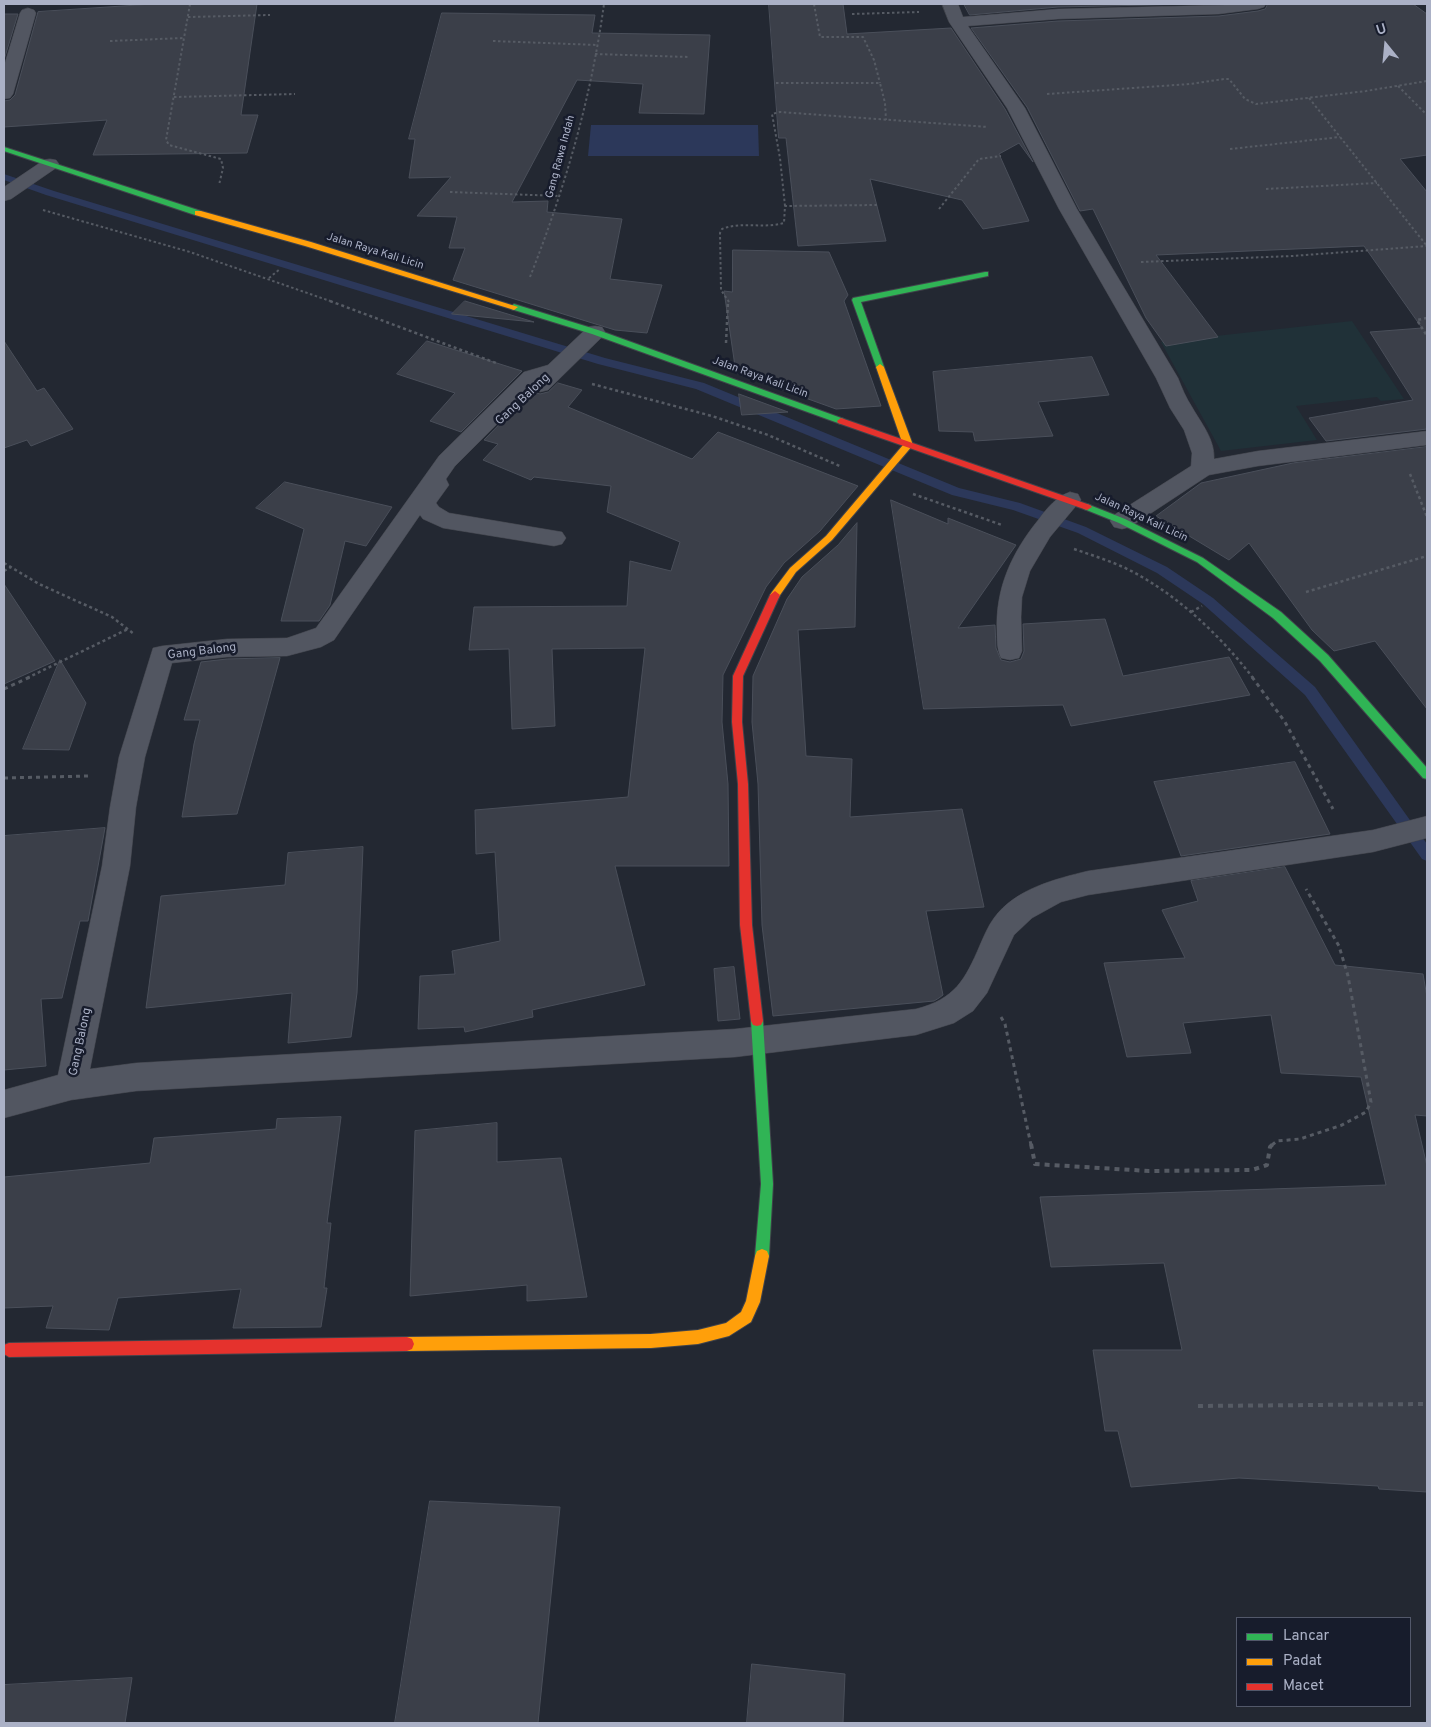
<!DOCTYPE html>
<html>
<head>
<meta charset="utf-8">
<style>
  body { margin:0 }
  #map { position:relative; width:1431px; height:1727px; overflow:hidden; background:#232832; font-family:Overpass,sans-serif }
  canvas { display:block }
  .frame { position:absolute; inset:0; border:5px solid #abb1c6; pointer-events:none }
  .legend { position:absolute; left:1236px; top:1617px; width:175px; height:90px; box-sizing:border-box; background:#171c2c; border:1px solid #52586a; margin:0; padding:6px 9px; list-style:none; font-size:15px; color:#abb1c6 }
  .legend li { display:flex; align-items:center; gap:10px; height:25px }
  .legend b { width:25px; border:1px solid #52586a }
  .north { position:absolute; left:1361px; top:20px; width:50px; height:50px; -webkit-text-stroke:4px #171c2c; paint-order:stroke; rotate:343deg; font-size:14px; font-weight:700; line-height:20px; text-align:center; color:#abb1c6 }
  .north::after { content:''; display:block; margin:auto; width:18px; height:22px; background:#abb1c6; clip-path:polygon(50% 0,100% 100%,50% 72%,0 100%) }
</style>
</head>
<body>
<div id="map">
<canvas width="1431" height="1727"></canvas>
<div class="frame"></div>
<ul class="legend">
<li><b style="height:6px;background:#30b455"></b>Lancar</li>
<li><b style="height:6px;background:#ff9f0a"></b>Padat</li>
<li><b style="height:6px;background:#e5322d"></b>Macet</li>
</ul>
<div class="north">U</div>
</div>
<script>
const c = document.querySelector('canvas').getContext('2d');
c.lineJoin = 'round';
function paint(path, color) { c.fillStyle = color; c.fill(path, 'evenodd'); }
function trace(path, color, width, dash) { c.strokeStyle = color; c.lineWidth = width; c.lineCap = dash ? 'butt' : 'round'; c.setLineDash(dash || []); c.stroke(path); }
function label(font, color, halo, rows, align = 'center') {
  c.font = font + ' Overpass,sans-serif'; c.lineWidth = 5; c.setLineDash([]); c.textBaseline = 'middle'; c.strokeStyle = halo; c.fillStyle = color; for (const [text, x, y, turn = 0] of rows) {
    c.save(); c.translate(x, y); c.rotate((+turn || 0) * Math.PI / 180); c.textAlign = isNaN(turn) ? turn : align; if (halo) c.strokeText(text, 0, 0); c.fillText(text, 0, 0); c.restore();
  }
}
const green = new Path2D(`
  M1352,321L1404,399L1381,401L1377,397L1296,406L1317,440L1221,451L1161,342Z`);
const water = new Path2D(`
  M591,125H758L759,156H588Z`);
const stream = new Path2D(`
  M4,174L54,191L605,358L704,383L959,488L1020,503L1086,527L1167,567L1213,598L1315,687L1427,844V861L1422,859L1305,695L1203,604L1157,573L1078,533L1013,510L952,495L696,389L598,364L46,195L4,180Z`);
const building = new Path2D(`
  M153,4H257L241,115H258L247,153L93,155L107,120L4,127V101L10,100L15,95L38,12Z
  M769,4H843L847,34L951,28L1005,109L1033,162L1019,143L999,154L1029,221L983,229L962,200L870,179L886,241L798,246L786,138H779Z
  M964,4H1198L1058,7L970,15Z
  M1268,4H1413L1427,14V155L1400,159L1427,192V429L1326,441L1309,418L1413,400L1370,332L1422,328L1364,246L1156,255L1218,337L1166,346L1146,318L1093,209L1080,211L1027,107L971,28L1058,21L1219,16L1258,11L1265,9Z
  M442,13L595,15L592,33L710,35L704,114L639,113L643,84L577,80L512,202L548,201L547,212L622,219L610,279L662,285L647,333L615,330L453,280L465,248H449L457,217L417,216L451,177L409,178L415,139H409Z
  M4,14H18L4,60Z
  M733,250L829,252L848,295L844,301L881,406L836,409L736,373L724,291L732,292Z
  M465,301L534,322L452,314Z
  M4,341L37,391L44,388L73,429L31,446L27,440L4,448Z
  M427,341L522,371L461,432L430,421L455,393L397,374Z
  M1092,357L1109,395L1038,402L1053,436L975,441L973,432L939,431L933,372Z
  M558,383L582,390L568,407L692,459L718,432L858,486L820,531L784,563L766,587L723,675L722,722L728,784L729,866H615L645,985L532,1010L533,1017L465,1032L464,1027L418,1029L420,976L455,974L452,951L500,941L495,852L476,854L475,810L628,797L645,648L552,649L555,726L512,729L509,649L469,650L474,607L627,606L630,561L671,571L680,542L607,512L611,486L534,477L531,480L483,460L498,444L484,440L532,391L540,394L548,392Z
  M739,394L788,412L742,415Z
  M1427,447V709L1375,641L1334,651L1312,630L1249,543L1229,560L1156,516L1201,483L1293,463Z
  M285,482L392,507L366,546L345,541L330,605L319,621H281L304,529L256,508Z
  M891,500L948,524V518L1016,545L958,628L995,625L996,648L1001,660L1010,662L1021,659L1024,651L1023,624L1105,619L1123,676L1229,657L1250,695L1071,726L1063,705L924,709Z
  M857,523L855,627L798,630L806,756L852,759L850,817L962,809L984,907L926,911L943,995L939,998L934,1001L773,1016L762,925L758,784L752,722L753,676L787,599L802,577L838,545Z
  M4,584L55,661L4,684Z
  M280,658L237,814L182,817L194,744L200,720H184L201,662L227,659Z
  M60,660L86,703L69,750L23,749Z
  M1295,762L1330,834L1181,856L1154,782Z
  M105,828L88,921H80L62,998L41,999L46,1066L4,1070V836Z
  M363,847L357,993L351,1037L288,1043L292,993L146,1008L161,896L285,885L288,853Z
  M1285,867L1335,965L1423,974L1427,997V1116L1415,1115L1427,1166V1492L1379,1489L1378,1486L1239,1478L1131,1487L1118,1431H1105L1093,1350H1182L1164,1263L1051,1267L1040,1197L1386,1185L1361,1077L1281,1073L1271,1015L1183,1023L1191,1053L1127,1057L1104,963L1185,958L1162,910L1198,901L1191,881Z
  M734,967L740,1019L718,1021L714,969Z
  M341,1117L327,1223H331L324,1288H327L321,1327L233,1328L241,1289L118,1298L109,1330L46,1328L53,1306L4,1308V1177L150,1163L154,1138L276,1129L277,1119Z
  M497,1123V1162L561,1158L587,1297L527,1301V1285L410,1296L415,1131Z
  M430,1501L560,1507L538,1723H395Z
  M752,1664L845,1674L843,1723H747Z
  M132,1678L125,1723H4V1685Z`);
const pathFar3 = new Path2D(`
  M190,4L166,140L169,145L221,159L223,168L219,185
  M691,4H712
  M814,4L820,37H863L874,60L880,83
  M852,14L919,12
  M188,17L270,15
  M110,41L184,38
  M493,41L597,45
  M595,54L689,57
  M776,83H880L885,103L886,120
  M1398,86L1427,115
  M1047,94L1190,84L1224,79H1229L1245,99L1256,104L1366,91L1427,81
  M174,97L295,94
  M1309,98L1427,246
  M1230,149L1340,137
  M1266,189L1377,183
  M450,192L560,196
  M785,206L780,158L772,114L780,112L988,127
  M939,209L979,159L1001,156
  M43,210L190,252L333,302
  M1141,262L1292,256L1427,246
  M530,277C565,188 591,99 604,4
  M269,278L280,269
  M729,302L721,290L720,233L722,229C742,221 763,229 784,223L785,206L877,205`);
const pathFar2 = new Path2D(`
  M330,301L496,363
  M1427,318L1417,320L1427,336
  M726,343L728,301
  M592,384L712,416L768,435L842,467
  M1410,474L1427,517
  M913,494L1002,525
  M1074,549C1097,557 1121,564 1142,577C1185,602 1223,639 1253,678
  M4,563L39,584L112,617L134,634
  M4,571L11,567
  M1306,592L1427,556
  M1191,612L1202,606
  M27,678L128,629`);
const pathFar1 = new Path2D(`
  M1252,677L1285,722L1333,809
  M4,689L30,677
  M4,778L88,776
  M1001,1017L1005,1024L1031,1145
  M1272,1145L1277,1141L1300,1139L1342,1125L1366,1112L1371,1102L1348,976L1339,946L1306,889`);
const path = new Path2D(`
  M1031,1144L1035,1164L1149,1171L1252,1170L1267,1165L1270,1147L1273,1144
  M1198,1406L1427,1404`);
const street = new Path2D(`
  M942,4H958L963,17L1058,9L1266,4L1264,7L1258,9L1219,14L1058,19L968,26L1025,108L1077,209L1178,378C1182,388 1186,398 1192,407C1201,423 1215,439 1214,459L1258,451L1427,431V445L1258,466L1209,475L1130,527L1122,529L1114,527L1110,521L1114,515L1191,466L1192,453L1184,430L1170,408L1156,378L1059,209L1007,108L949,22Z
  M28,8L34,10L36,13L13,94L10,98L4,99V66L20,13L22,10Z
  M50,159L56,160L59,164L56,168L11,199L4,201V187L44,160Z
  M595,326L602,327L605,332L602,337L548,390L540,392L532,389L455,466L446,479L449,485L436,503L439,507L449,513L562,532L566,538L562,544L554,546L443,528L423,519L420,515L334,640L321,647L287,656L227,657L172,663L145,757L136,807L130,866L90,1069L136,1063L735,1029L916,1009C955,999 965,980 980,945C984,936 988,926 994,918C1015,889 1055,879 1088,871L1373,830L1427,816V838L1373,852L1088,895L1061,902L1032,918L1014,935L987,993L973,1011L954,1023L916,1035L735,1057L136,1091L71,1100L4,1118V1090L58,1075L102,866L110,807L119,757L153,648L162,646L227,639L287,638L316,628L439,456L524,372L548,365L588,327Z
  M1070,492L1078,494L1081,500L1050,537L1030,571L1022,597L1021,617L1022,651L1019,658L1010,660L1001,658C997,649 997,641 997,632C995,588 1012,552 1039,519C1047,508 1057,496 1070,492Z`);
const fast = new Path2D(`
  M4,147L201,211L202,213L195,215L4,151Z
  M985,272H988V276L861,302L884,367L880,370L877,369L852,300L853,298Z
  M514,304L598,330L844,419L845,421L841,424L838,423L592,334L511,309L510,307Z
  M1087,504L1125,519L1203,558L1281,612L1328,655L1427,768V779L1423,778L1320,661L1273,618L1197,562L1119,523L1084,509L1082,507Z
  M757,1016L761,1017L763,1021L773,1184L769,1256L767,1261L762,1263L757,1261L755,1256L761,1184L751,1021L753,1017Z`);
const slow = new Path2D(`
  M195,211H201L311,242L518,307L514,310L511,309L305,246L195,215Z
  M880,364L884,367L913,445L832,540L796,572L778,598H772L770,595L772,592L790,568L826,536L903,445L876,367Z
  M762,1249L767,1251L769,1256L760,1302L751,1322L729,1336L698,1344L651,1348L407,1351L402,1349L400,1344L402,1339L407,1337L651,1334L698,1330L726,1323L741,1312L746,1301L755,1256L757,1251Z`);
const jam = new Path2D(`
  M841,418L1090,505L1092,507L1087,510L1084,509L838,423L837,421Z
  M775,591L780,595L743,676L742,722L748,784L752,925L763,1021L761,1025L757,1026L753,1025L751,1021L740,925L738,784L732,722L733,676L770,595Z
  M407,1337L412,1339L414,1344L412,1349L407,1351L9,1357L4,1354V1345L9,1343Z`);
const farStreetnames = [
  ["Gang Rawa Indah",561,157,-75],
  ["Jalan Raya Kali Licin",375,252,17],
  ["Jalan Raya Kali Licin",760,378,20],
  ["Jalan Raya Kali Licin",1141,518,25]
];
const streetNames = [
  ["Gang Balong",523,400,-43],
  ["Gang Balong",202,652,-7],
  ["Gang Balong",81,1042,-78]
];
paint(green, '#203138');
paint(water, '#2c385a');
paint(stream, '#2c385a');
paint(building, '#3b3f49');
trace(building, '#4a4f5a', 1);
trace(street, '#40434b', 1);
trace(fast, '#40434b', 2);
trace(slow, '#40434b', 2);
trace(jam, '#40434b', 2);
trace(pathFar3, '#565b64', 2, [2.5, 2.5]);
trace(pathFar2, '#565b64', 2.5, [3, 3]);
trace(pathFar1, '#565b64', 3, [4, 4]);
trace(path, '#565b64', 4, [5, 5]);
paint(street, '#525661');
paint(fast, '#30b455');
paint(slow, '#ff9f0a');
paint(jam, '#e5322d');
label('11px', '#abb1c6', '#171c2c', farStreetnames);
label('12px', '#abb1c6', '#171c2c', streetNames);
</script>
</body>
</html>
